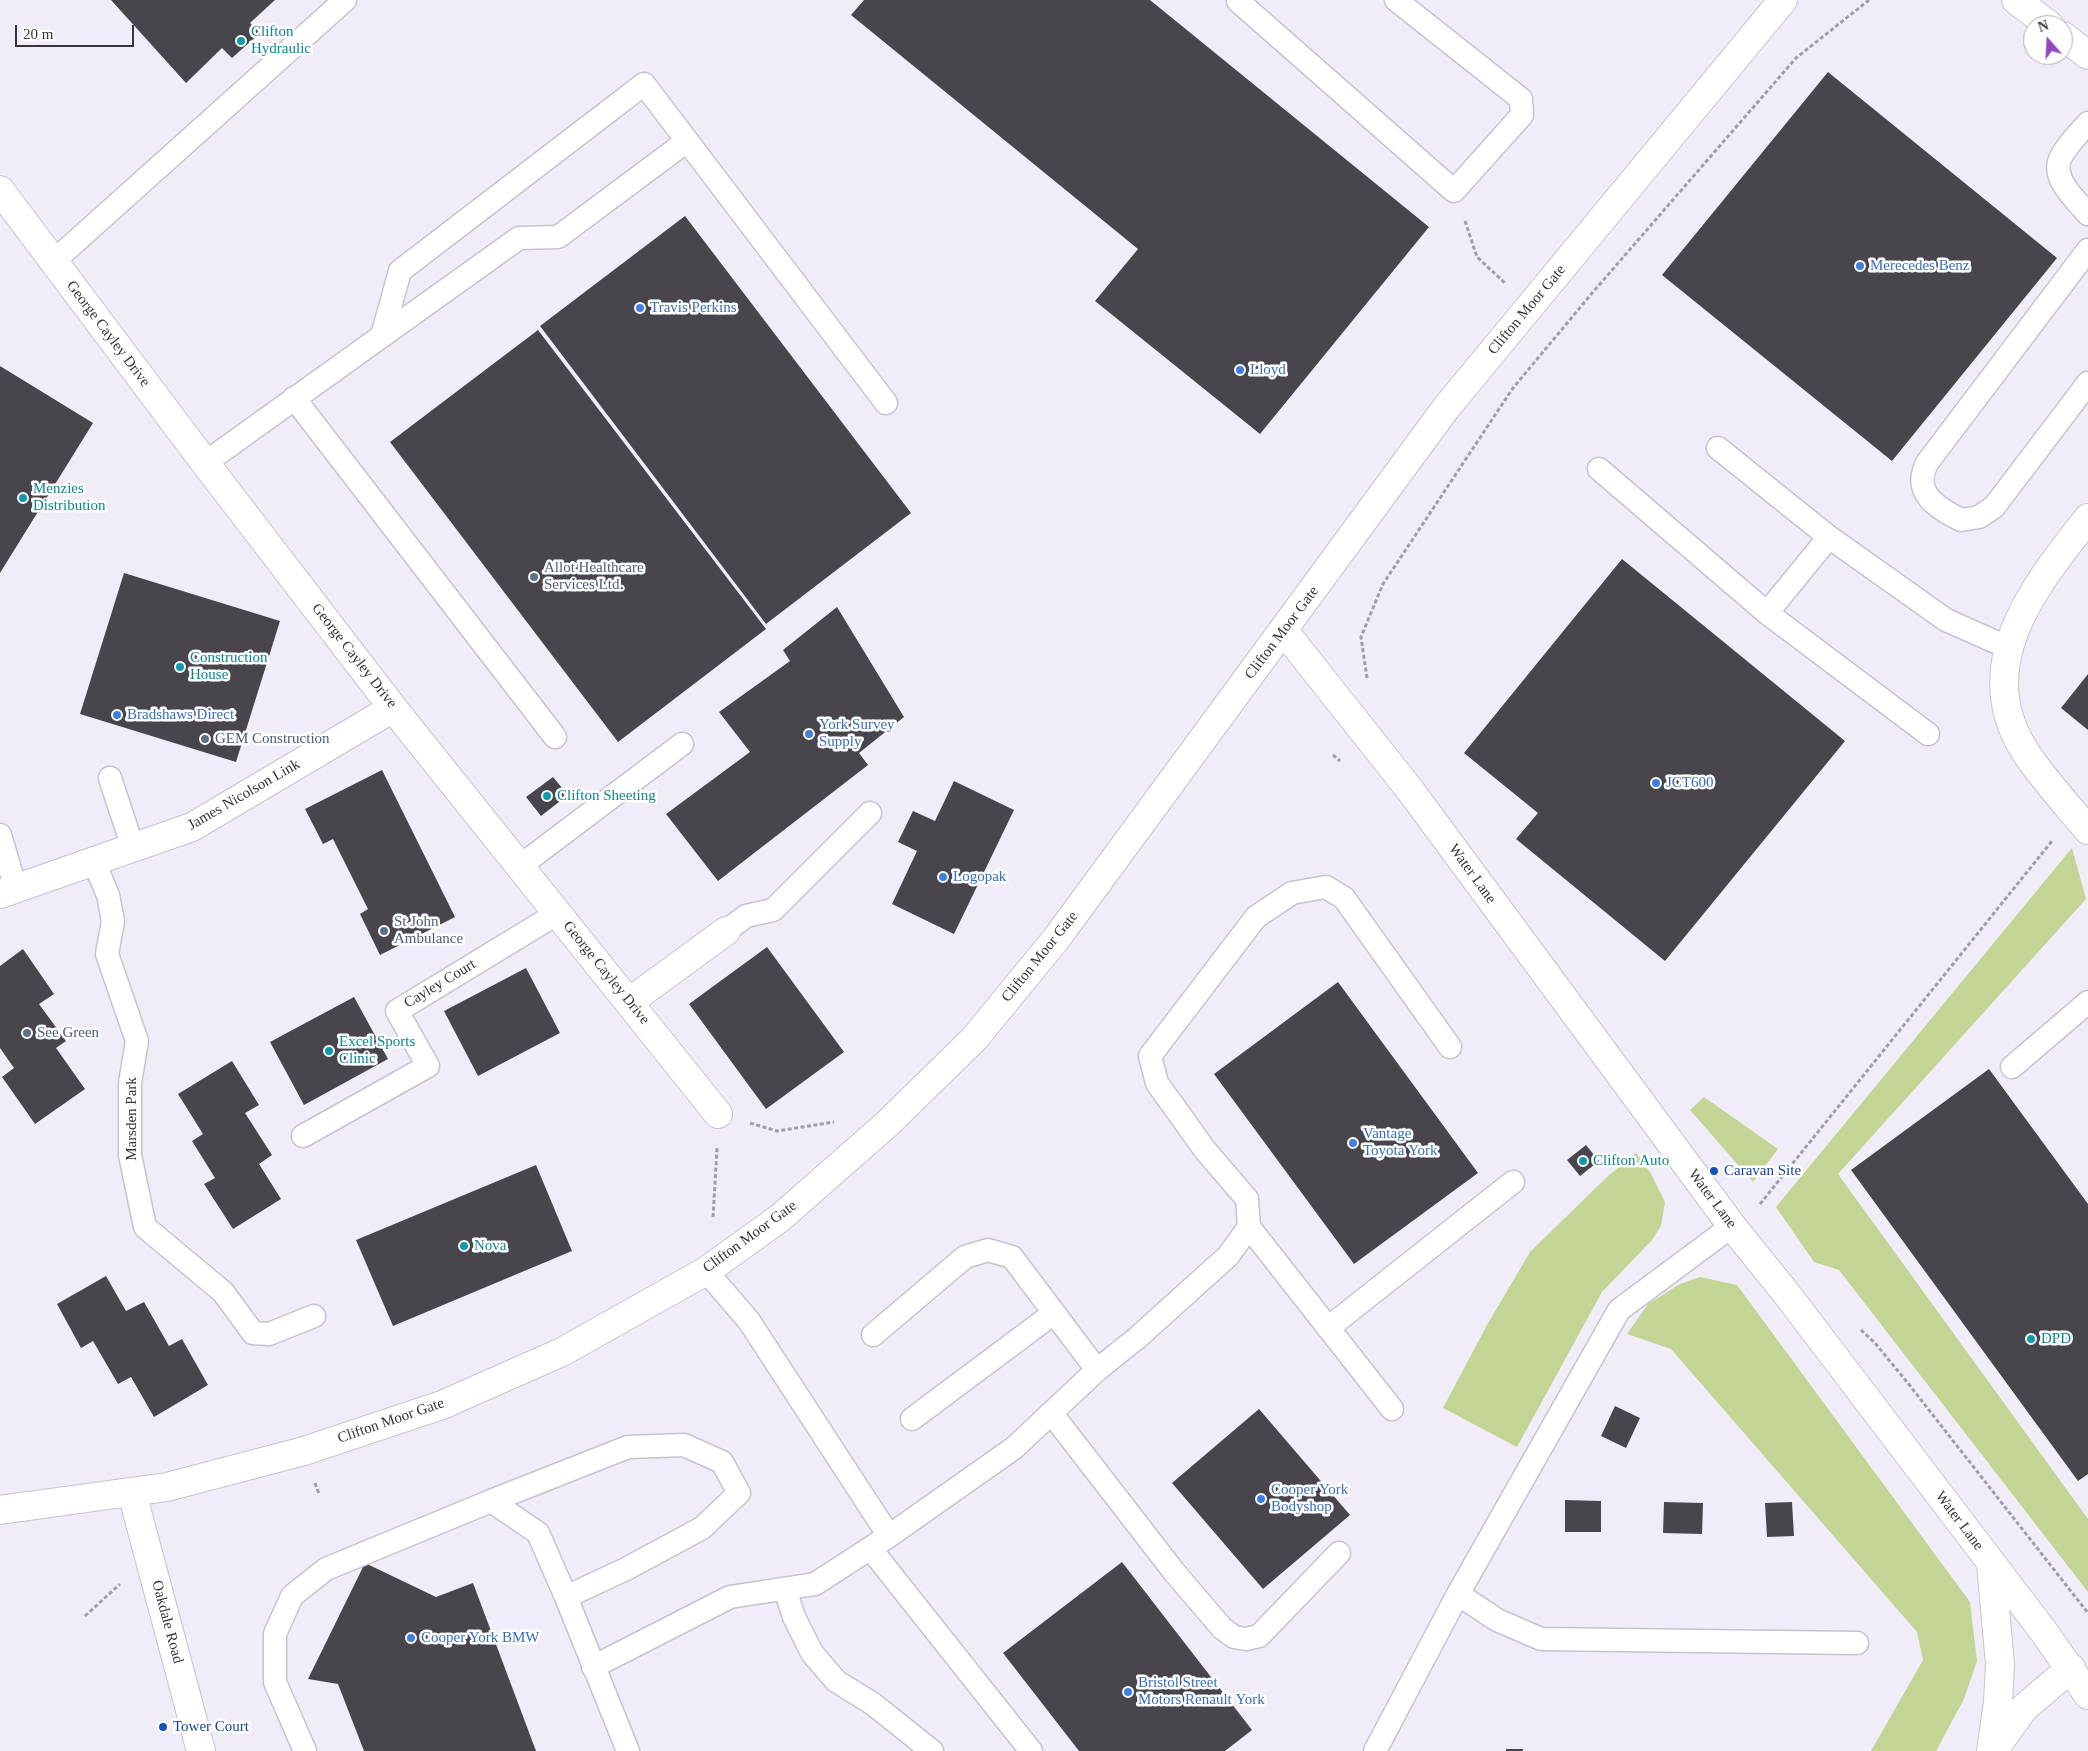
<!DOCTYPE html>
<html>
<head>
<meta charset="utf-8">
<style>
  body { margin:0 }
  #map { position:relative; width:2088px; height:1751px; overflow:hidden; background:#f1edf8; font-family:Georgia,serif }
  canvas { display:block }
  .north { position:absolute; left:2023px; top:15px; width:50px; height:50px; box-sizing:border-box; background:#fff; border:1px solid #afaeaf; border-radius:50%; rotate:341deg; font-size:14px; font-weight:700; line-height:20px; text-align:center; color:#363438 }
  .north::after { content:''; display:block; margin:auto; width:18px; height:22px; background:#9147b9; clip-path:polygon(50% 0,100% 100%,50% 72%,0 100%) }
  .scale { position:absolute; left:15px; top:25px; width:119px; height:22px; box-sizing:border-box; border:2px solid #363438; border-top:0; padding-left:6px; font-size:15px; line-height:18px; white-space:nowrap; color:#363438; -webkit-text-stroke:4px #fff; paint-order:stroke }
</style>
</head>
<body>
<div id="map">
<canvas width="2088" height="1751"></canvas>
<div class="north">N</div>
<div class="scale">20 m</div>
</div>
<script>
const c = document.querySelector('canvas').getContext('2d');
c.lineJoin = 'round';
function paint(path, color) { c.fillStyle = color; c.fill(path, 'evenodd'); }
function trace(path, color, width, dash) { c.strokeStyle = color; c.lineWidth = width; c.lineCap = dash ? 'butt' : 'round'; c.setLineDash(dash || []); c.stroke(path); }
function label(font, color, halo, rows, align = 'center') {
  c.font = font + ' Georgia,serif'; c.lineWidth = 5; c.setLineDash([]); c.textBaseline = 'middle'; c.strokeStyle = halo; c.fillStyle = color; for (const [text, x, y, turn = 0] of rows) {
    c.save(); c.translate(x, y); c.rotate((+turn || 0) * Math.PI / 180); c.textAlign = isNaN(turn) ? turn : align; if (halo) c.strokeText(text, 0, 0); c.fillText(text, 0, 0); c.restore();
  }
}
const green = new Path2D(`
  M2072,848L2086,899L1838,1174L2088,1519V1592L1839,1270L1814,1262L1776,1207Z
  M1704,1097L1778,1149L1753,1182L1690,1110Z
  M1636,1153L1651,1174L1665,1202L1661,1226L1652,1240L1602,1292L1517,1447L1443,1408L1487,1325L1530,1252L1608,1176Z
  M1700,1277L1737,1285L1970,1602L1977,1661L1964,1699L1936,1751H1871L1923,1660L1917,1632L1671,1349L1627,1334L1648,1304L1680,1284Z`);
const building = new Path2D(`
  M111,0H275L250,23L260,33L232,58L222,48L186,83Z
  M864,0H1150L1429,227L1260,434L1095,301L1138,249L851,15Z
  M1828,72L2057,258L1892,461L1662,275Z
  M685,216L911,513L766,624L540,326Z
  M538,330L766,629L618,742L390,442Z
  M0,366L93,423L0,573Z
  M1622,559L1845,741L1665,961L1516,839L1538,813L1464,753Z
  M124,573L280,621L236,762L80,714Z
  M837,607L904,717L859,753L868,765L718,881L666,814L750,752L719,712L790,661L783,650Z
  M2088,674V730L2061,708Z
  M382,770L455,917L380,955L360,914L368,909L333,839L323,844L305,809Z
  M553,777L568,795L541,816L526,797Z
  M954,781L1014,810L954,934L892,904L917,851L898,842L913,811L935,821Z
  M767,947L844,1052L766,1109L689,1004Z
  M23,949L54,994L39,1004L66,1041L56,1048L85,1089L35,1124L2,1077L14,1068L0,1048V966Z
  M526,968L560,1033L478,1076L444,1011Z
  M1338,982L1478,1173L1354,1264L1214,1074Z
  M354,997L388,1059L304,1105L270,1042Z
  M232,1061L259,1105L245,1113L272,1155L259,1164L281,1199L233,1229L204,1184L215,1178L192,1141L203,1134L178,1094Z
  M1989,1069L2088,1204V1474L2078,1481L1851,1170Z
  M1586,1145L1599,1161L1580,1176L1567,1160Z
  M536,1165L572,1251L393,1326L356,1240Z
  M106,1276L126,1311L144,1302L169,1346L182,1339L208,1385L154,1417L131,1377L118,1384L93,1341L81,1348L57,1304Z
  M1615,1406L1640,1418L1626,1448L1601,1436Z
  M1259,1409L1350,1515L1263,1589L1172,1483Z
  M1565,1500L1601,1501V1532H1565Z
  M1664,1502L1703,1503L1702,1534L1663,1533Z
  M1792,1502L1794,1536L1767,1537L1765,1503Z
  M1122,1562L1252,1730L1225,1751H1079L1003,1653Z
  M365,1563L436,1597L473,1583L536,1751H364L338,1684L308,1679Z
  M1506,1749H1523V1751H1506Z`);
const path = new Path2D(`
  M1465,221L1477,257L1505,283
  M1367,678L1361,637L1383,584L1513,388L1593,292L1796,58L1869,0
  M1333,755L1340,761
  M750,1123L777,1131L834,1122
  M1760,1204L2052,841
  M713,1217L717,1148
  M1861,1330L1875,1343L1907,1382L2088,1613
  M315,1483L319,1494
  M85,1616L120,1584`);
const service = new Path2D(`
  M1239,0L1238,1L1454,191L1522,115L1521,99L1396,0
  M2088,123C2079,133 2067,145 2061,157C2050,178 2076,200 2088,214
  M2088,250L1927,463C1912,493 1937,508 1961,520L1979,517L1994,507L2088,383
  M54,261L345,0
  M382,336L519,238L558,237L687,141
  M294,398L555,737
  M1718,448L1829,537
  M205,463L382,336L400,271L644,84L886,403
  M1599,469L1767,613L1829,537L1946,620L2007,647
  M1767,613L1928,734
  M110,778L133,848
  M0,835L16,889
  M94,862L108,895L113,921L107,954L137,1041L130,1083V1155L145,1227L223,1292L253,1333L269,1334L314,1316
  M520,866L682,744
  M726,931L746,916L773,910L870,813
  M2012,1067L2088,1002
  M303,1136L428,1066L397,1011L558,913
  M1249,1227L1392,1409
  M706,1271L749,1321L889,1536
  M1328,1328L1513,1182
  M873,1335L965,1257L988,1250L1012,1257L1097,1370
  M1052,1414L1175,1573L1222,1628L1234,1637L1246,1639L1259,1636L1339,1553
  M912,1419L1054,1313
  M870,1548L1031,1751
  M785,1589L794,1617L812,1653L836,1681L873,1704L932,1751
  M1458,1594L1497,1620L1541,1639L1857,1643
  M566,1597L626,1569L702,1528L739,1493L722,1462L684,1445L628,1447L491,1501L538,1533L566,1597L628,1751
  M593,1667L730,1597L815,1584L889,1536L1014,1448L1097,1370L1137,1338L1228,1256L1249,1227L1247,1199L1205,1150L1157,1083L1150,1056L1256,917L1292,893L1326,887L1344,898L1450,1047
  M305,1751L275,1682V1634L292,1596L326,1569L491,1501
  M1375,1751L1458,1594L1619,1310L1732,1226`);
const minor = new Path2D(`
  M2016,0L2049,25
  M2063,36L2088,55
  M0,190L205,463L393,708L718,1114
  M2088,518C2035,586 1969,665 2026,753C2044,780 2067,805 2088,830
  M0,894L192,827L393,708
  M629,1002L726,931
  M132,1493L201,1751`);
const tertiary = new Path2D(`
  M1284,631L1410,790L1732,1226L1786,1293L2044,1632L2088,1695
  M0,1510L167,1487L304,1451L442,1405L562,1352L706,1271L780,1218L887,1124L974,1039L1056,939L1446,408L1783,0
  M1991,1751L1998,1702L2000,1664L1991,1564
  M1993,1751L2024,1708L2071,1668`);
const markers = [
  [241,41,5,"#0f9aa8"],
  [1860,266,5,"#3f7fe0"],
  [640,308,5,"#3f7fe0"],
  [1240,370,5,"#3f7fe0"],
  [23,498,5,"#0f9aa8"],
  [534,577,5,"#5c6f8a"],
  [180,667,5,"#0f9aa8"],
  [117,715,5,"#3f7fe0"],
  [809,734,5,"#3f7fe0"],
  [205,739,5,"#5c6f8a"],
  [1656,783,5,"#3f7fe0"],
  [547,796,5,"#0f9aa8"],
  [943,877,5,"#3f7fe0"],
  [384,931,5,"#5c6f8a"],
  [27,1033,5,"#5c6f8a"],
  [329,1051,5,"#0f9aa8"],
  [1353,1143,5,"#3f7fe0"],
  [1583,1161,5,"#0f9aa8"],
  [1714,1171,5,"#1a4fb4"],
  [464,1246,5,"#0f9aa8"],
  [2031,1339,5,"#0f9aa8"],
  [1261,1499,5,"#3f7fe0"],
  [411,1638,5,"#3f7fe0"],
  [1128,1692,5,"#3f7fe0"],
  [163,1727,5,"#1a4fb4"]
];
const cultureNames = [
  ["Clifton",251,32],
  ["Hydraulic",251,49],
  ["Menzies",33,489],
  ["Distribution",33,506],
  ["Construction",190,658],
  ["House",190,675],
  ["Clifton Sheeting",557,796],
  ["Excel Sports",339,1042],
  ["Clinic",339,1059],
  ["Clifton Auto",1593,1161],
  ["Nova",474,1246],
  ["DPD",2041,1339]
];
const shopNames = [
  ["Merecedes Benz",1870,266],
  ["Travis Perkins",650,308],
  ["Lloyd",1250,370],
  ["Bradshaws Direct",127,715],
  ["York Survey",819,725],
  ["Supply",819,742],
  ["JCT600",1666,783],
  ["Logopak",953,877],
  ["Vantage",1363,1134],
  ["Toyota York",1363,1151],
  ["Cooper York",1271,1490],
  ["Bodyshop",1271,1507],
  ["Cooper York BMW",421,1638],
  ["Bristol Street",1138,1683],
  ["Motors Renault York",1138,1700]
];
const streetNames = [
  ["Clifton Moor Gate",1527,310,-50],
  ["George Cayley Drive",108,334,53],
  ["Clifton Moor Gate",1282,633,-53],
  ["George Cayley Drive",354,656,52],
  ["James Nicolson Link",244,795,-30],
  ["Water Lane",1472,874,54],
  ["Clifton Moor Gate",1040,957,-51],
  ["George Cayley Drive",606,973,51],
  ["Cayley Court",440,984,-31],
  ["Marsden Park",132,1119,-90],
  ["Water Lane",1712,1199,53],
  ["Clifton Moor Gate",750,1237,-36],
  ["Clifton Moor Gate",391,1421,-19],
  ["Water Lane",1959,1521,53],
  ["Oakdale Road",167,1622,75]
];
const serviceNames = [
  ["Allot Healthcare",544,568],
  ["Services Ltd.",544,585],
  ["GEM Construction",215,739],
  ["St John",394,922],
  ["Ambulance",394,939],
  ["See Green",37,1033]
];
const transitNames = [
  ["Caravan Site",1724,1171],
  ["Tower Court",173,1727]
];
paint(green, '#c3d494');
paint(building, '#48454d');
trace(service, '#c7c3ce', 25);
trace(minor, '#c7c3ce', 30);
trace(tertiary, '#c7c3ce', 30);
trace(path, '#a19ea6', 3, [4, 2.5]);
trace(service, '#fff', 22);
trace(minor, '#fff', 28);
trace(tertiary, '#fff', 28);
for (const [x, y, r, color] of markers) { const dot = new Path2D(); dot.arc(x, y, r, 0, 2 * Math.PI); c.fillStyle = color; c.fill(dot); trace(dot, '#fff', 2); }
label('15px', '#0d838f', '#fff', cultureNames, 'left');
label('15px', '#366cbe', '#fff', shopNames, 'left');
label('15px', '#363438', '#fff', streetNames);
label('15px', '#4e5e75', '#fff', serviceNames, 'left');
label('15px', '#164399', '#fff', transitNames, 'left');
</script>
</body>
</html>
